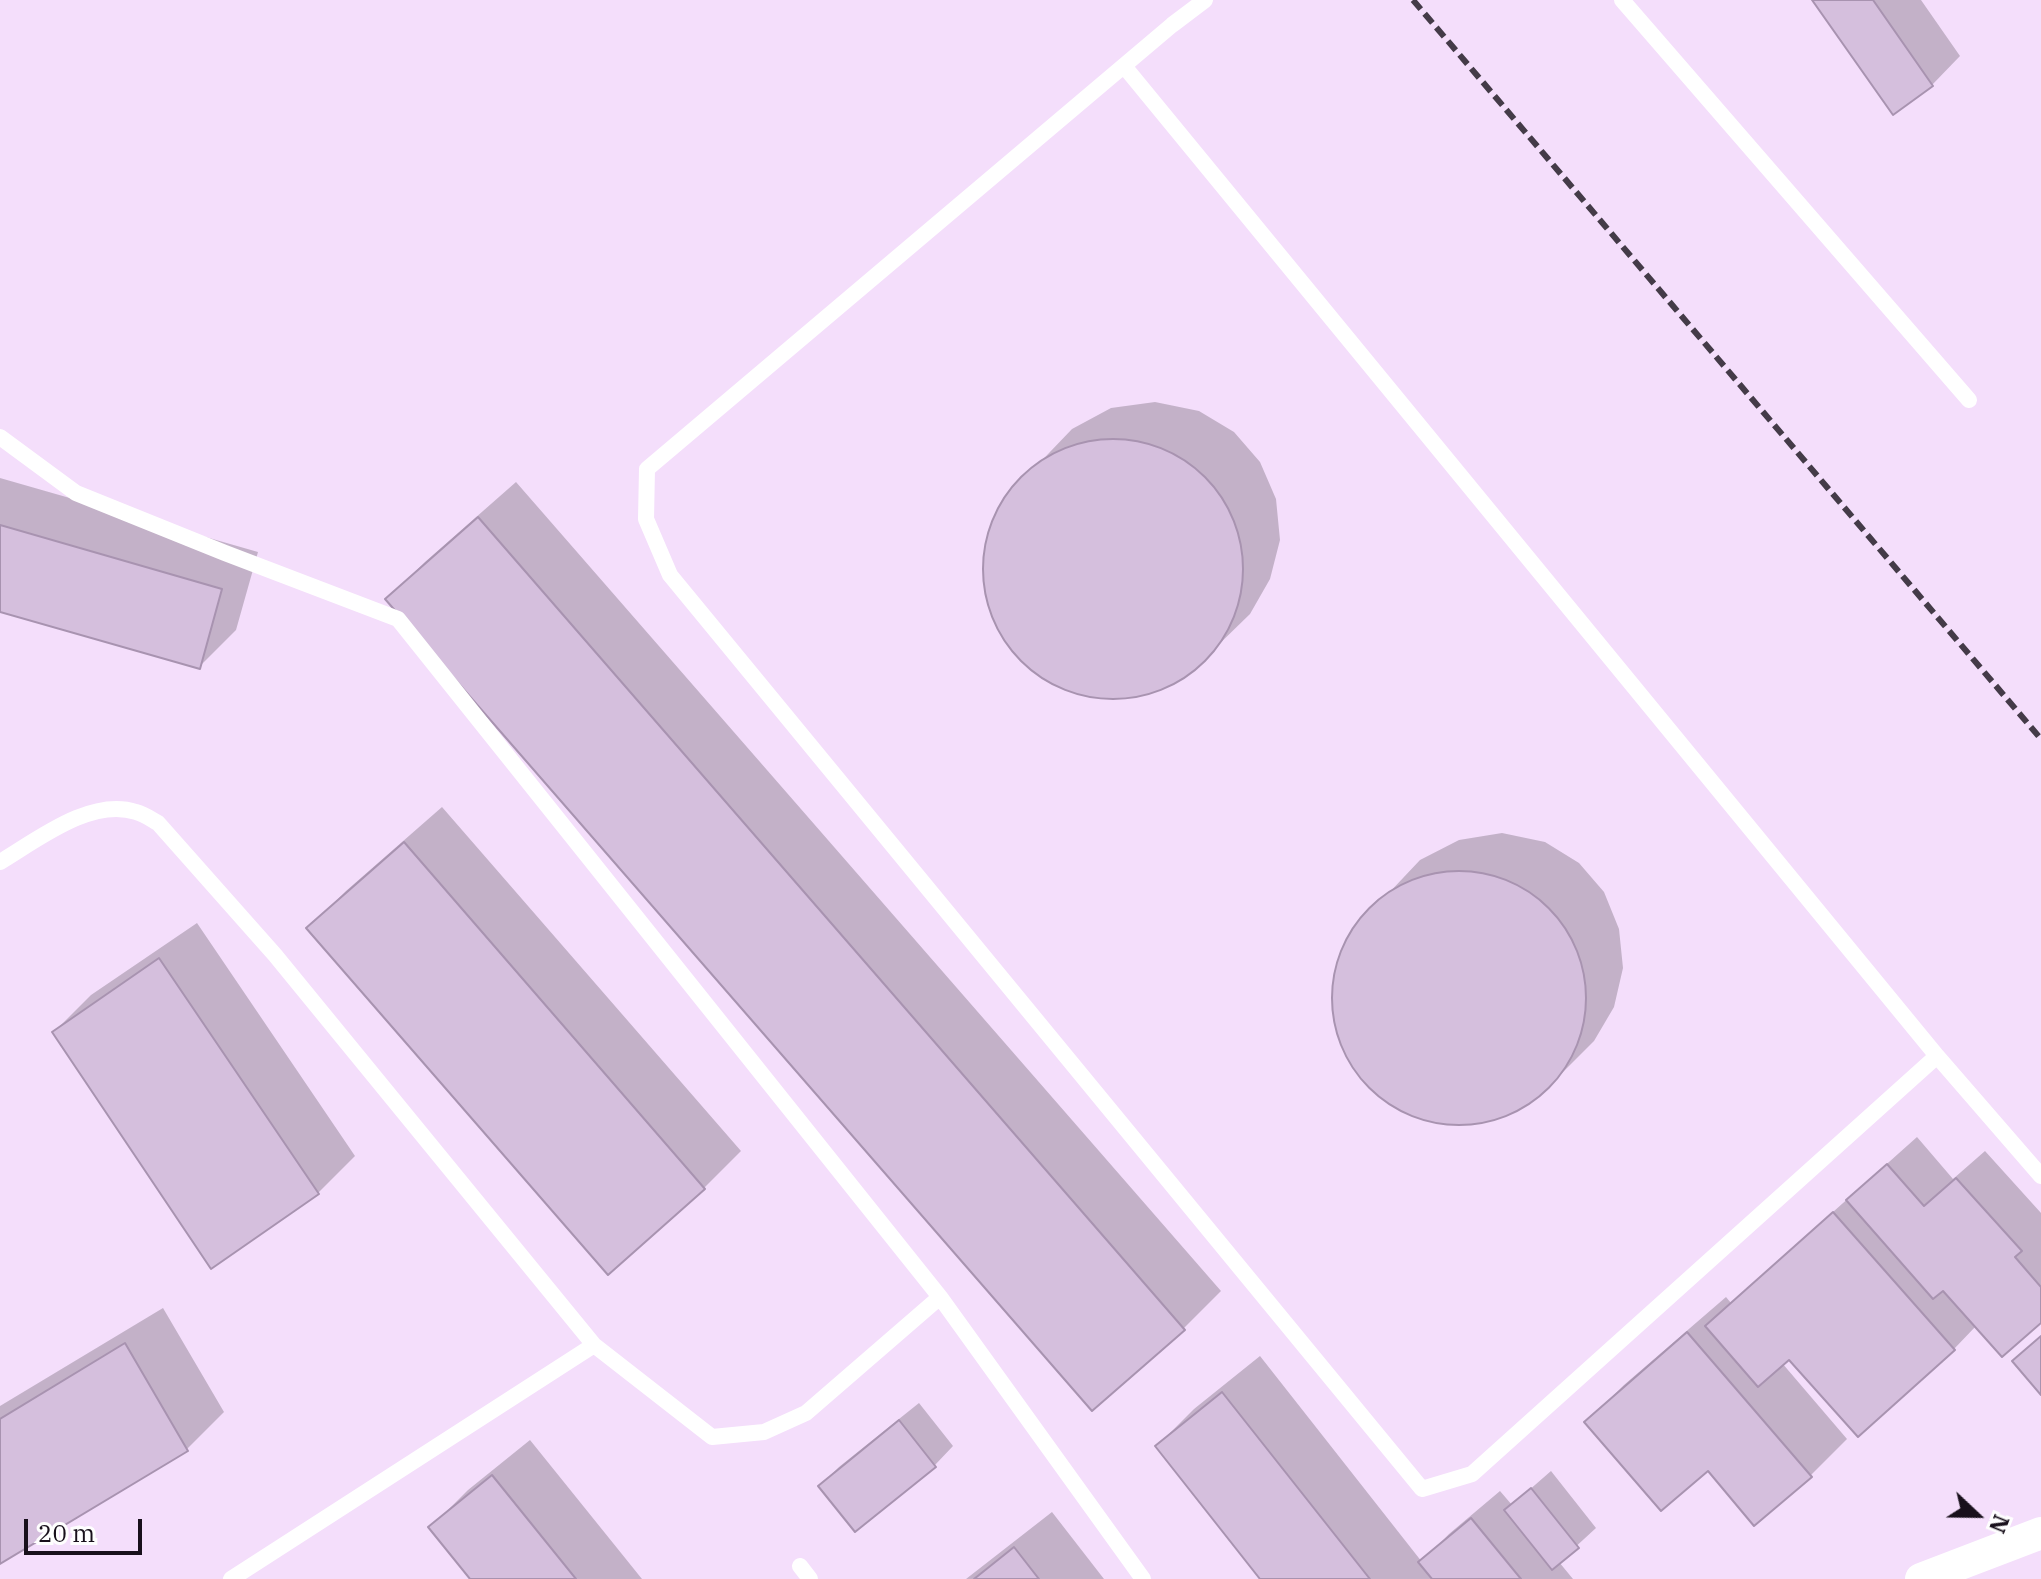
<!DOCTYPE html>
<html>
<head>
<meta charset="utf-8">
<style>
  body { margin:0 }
  #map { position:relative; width:2041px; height:1579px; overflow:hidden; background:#f9ebfe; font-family:"IBM Plex Serif",serif }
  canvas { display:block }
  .north { position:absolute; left:1937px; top:1475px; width:80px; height:80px; -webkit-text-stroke:6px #fefefe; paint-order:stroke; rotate:112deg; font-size:22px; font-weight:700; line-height:32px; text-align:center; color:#18101b }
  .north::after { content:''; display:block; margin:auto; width:28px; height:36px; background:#18101b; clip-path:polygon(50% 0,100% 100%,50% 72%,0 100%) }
  .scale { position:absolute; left:24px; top:1519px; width:118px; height:36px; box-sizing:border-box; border:4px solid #18101b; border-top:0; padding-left:10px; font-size:24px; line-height:28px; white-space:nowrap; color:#18101b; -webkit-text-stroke:6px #fefefe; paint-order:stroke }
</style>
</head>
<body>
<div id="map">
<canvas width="2041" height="1579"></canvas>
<div class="north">N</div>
<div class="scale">20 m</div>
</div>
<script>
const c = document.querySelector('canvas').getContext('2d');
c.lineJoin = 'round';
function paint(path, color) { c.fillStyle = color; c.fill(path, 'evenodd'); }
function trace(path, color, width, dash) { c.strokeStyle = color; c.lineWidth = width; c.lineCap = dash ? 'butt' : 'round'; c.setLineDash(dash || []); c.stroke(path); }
const built = new Path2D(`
  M0,0H2041V1579H0Z`);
const shadow = new Path2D(`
  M1815,0H1921L1960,56L1932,85Z
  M1155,402L1199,411L1234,432L1260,462L1276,499L1280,540L1270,579L1250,614L1211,652L1180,678L1143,694L1103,698L1064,689L1026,666L999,630L985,587L986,543L1003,501L1072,429L1111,408Z
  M0,478L258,552L236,630L199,667L0,610Z
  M516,482L1221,1291L1184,1328L1093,1408L388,599L425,562Z
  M442,807L741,1151L704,1188L309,928L346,891Z
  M1502,833L1545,842L1579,863L1604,892L1619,929L1623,968L1614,1007L1594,1041L1556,1079L1525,1105L1489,1121L1450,1124L1412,1115L1375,1092L1348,1057L1334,1016L1336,972L1353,931L1420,860L1459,840Z
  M197,923L355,1156L318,1193L54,1032L91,995Z
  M1917,1137L1953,1179L1985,1151L2041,1213V1320L1976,1326L1954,1349L1789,1357L1782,1363L1847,1439L1810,1476L1708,1469L1587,1422L1624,1385L1726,1297L1731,1303Z
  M163,1308L224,1412L187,1449L0,1562V1406Z
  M1260,1356L1422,1562L1449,1534L1500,1491L1512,1505L1551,1471L1596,1528L1559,1562L1573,1579H1262L1157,1446L1194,1409Z
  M919,1403L953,1446L935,1465L855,1529L820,1486L839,1467Z
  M530,1440L642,1579H472L431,1527L468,1490Z
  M1052,1512L1104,1579H966Z`);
const building = new Path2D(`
  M1812,0H1873L1933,86L1893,115Z
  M983 569a130 130 0 1 1 260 0a130 130 0 1 1-260 0Z
  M478,517L1185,1330L1092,1411L385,599Z
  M0,525L222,589L200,669L0,612Z
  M404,842L705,1189L608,1275L306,928Z
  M1332 998a127 127 0 1 1 254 0a127 127 0 1 1-254 0Z
  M159,958L319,1194L211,1269L52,1032Z
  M1887,1164L1924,1206L1956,1178L2022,1251L2015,1257L2041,1287V1323L2002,1357L1943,1291L1933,1299L1846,1200Z
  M1833,1212L1955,1350L1858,1437L1789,1360L1758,1387L1705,1326Z
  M1687,1332L1812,1477L1754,1526L1708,1471L1661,1511L1584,1422Z
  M2041,1336V1395L2012,1361Z
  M125,1343L188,1451L0,1564V1419Z
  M1222,1392L1370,1579H1260L1155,1446Z
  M899,1420L936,1467L855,1532L818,1486Z
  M492,1475L576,1579H470L428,1527Z
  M1531,1488L1579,1548L1552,1570L1504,1510Z
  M1471,1518L1521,1579H1432L1418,1562Z
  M1014,1547L1039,1579H974Z`);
const lane = new Path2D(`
  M1205,0L1172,25L647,469L646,519L670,575L1422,1489L1472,1474L1937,1056
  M1622,0L1969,400
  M1124,66L1937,1056L2041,1176
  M0,437L76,493L225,553L398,619L940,1297L1143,1579
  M0,862C37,840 91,797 136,812C144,814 151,819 158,823L275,955L594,1345L712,1437L764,1432L806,1413L940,1297
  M800,1566L810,1579
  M231,1579L594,1345`);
const street = new Path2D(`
  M1921,1579L2041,1533`);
const rail = new Path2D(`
  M1413,0L2041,739`);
paint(built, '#f4defb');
paint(shadow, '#0003');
paint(building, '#d5bfdd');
trace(building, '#a893b0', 2);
trace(lane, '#fff', 16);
trace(street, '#fff', 32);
trace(rail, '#443b48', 6, [12, 6]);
</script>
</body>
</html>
